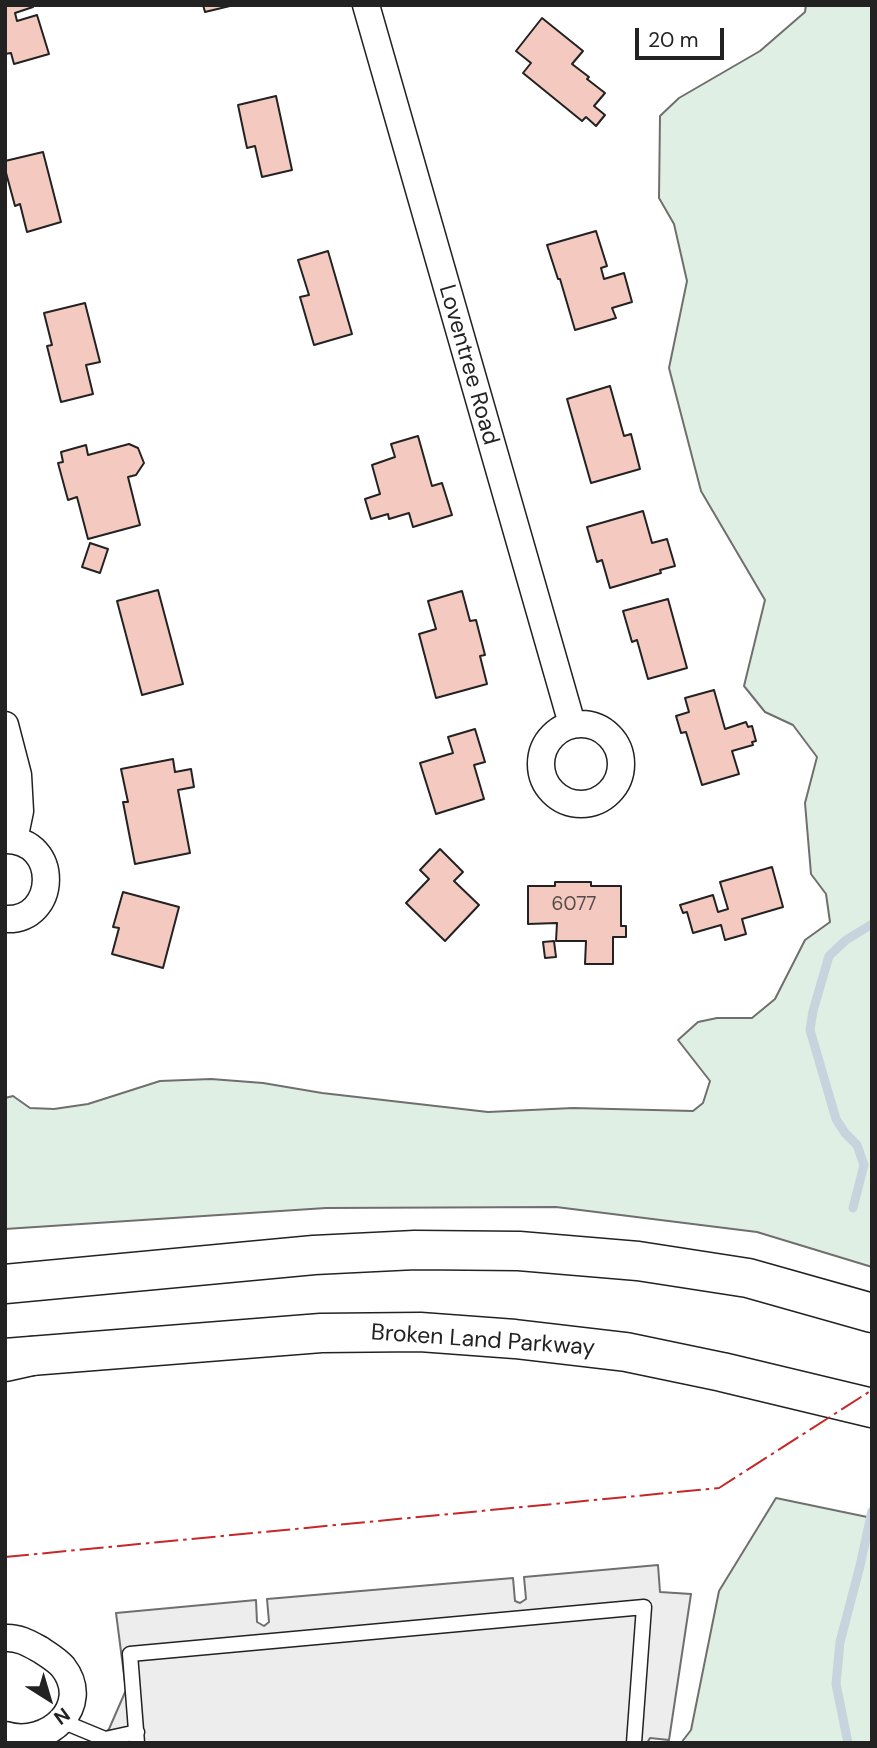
<!DOCTYPE html>
<html>
<head>
<meta charset="utf-8">
<style>
  body { margin:0 }
  #map { position:relative; width:877px; height:1748px; overflow:hidden; background:#fff; font-family:"DM Sans",sans-serif }
  canvas { display:block }
  .frame { position:absolute; inset:0; border:7px solid #222; pointer-events:none }
  .north { position:absolute; left:14px; top:1664px; width:70px; height:70px; -webkit-text-stroke:5px #fff; paint-order:stroke; rotate:143deg; font-size:19px; font-weight:700; line-height:28px; text-align:center; color:#222 }
  .north::after { content:''; display:block; margin:auto; width:24px; height:32px; background:#222; clip-path:polygon(50% 0,100% 100%,50% 72%,0 100%) }
  .scale { position:absolute; left:635px; top:28px; width:89px; height:32px; box-sizing:border-box; border:4px solid #222; border-top:0; padding-left:9px; font-size:21px; line-height:24px; white-space:nowrap; color:#222; -webkit-text-stroke:5px #fff; paint-order:stroke }
</style>
</head>
<body>
<div id="map">
<canvas width="877" height="1748"></canvas>
<div class="frame"></div>
<div class="north">N</div>
<div class="scale">20 m</div>
</div>
<script>
const c = document.querySelector('canvas').getContext('2d');
c.lineJoin = 'round';
function paint(path, color) { c.fillStyle = color; c.fill(path, 'evenodd'); }
function trace(path, color, width, dash) { c.strokeStyle = color; c.lineWidth = width; c.lineCap = dash ? 'butt' : 'round'; c.setLineDash(dash || []); c.stroke(path); }
function label(font, color, halo, rows, align = 'center') {
  c.font = font + ' "DM Sans",sans-serif'; c.lineWidth = 5; c.setLineDash([]); c.textBaseline = 'middle'; c.strokeStyle = halo; c.fillStyle = color; for (const [text, x, y, turn = 0] of rows) {
    c.save(); c.translate(x, y); c.rotate((+turn || 0) * Math.PI / 180); c.textAlign = isNaN(turn) ? turn : align; if (halo) c.strokeText(text, 0, 0); c.fillText(text, 0, 0); c.restore();
  }
}
const green = new Path2D(`
  M806,5H872V1267L757,1232L556,1207L326,1208L5,1229V1098L13,1096L30,1108L54,1109L88,1104L160,1081L211,1079L263,1083L322,1093L488,1112L573,1108L693,1111L703,1103L710,1081L678,1040L698,1022L717,1018H752L775,999L805,940L830,922L826,894L811,874L805,803L817,757L793,725L765,712L744,686L765,600L701,491L669,368L687,281L674,224L659,198L660,116L679,98L760,51L805,12Z
  M776,1498L872,1518V1743H681L691,1730L719,1591Z`);
const parking = new Path2D(`
  M658,1565L660,1592L691,1594L669,1740L650,1738L647,1743H96L109,1729L126,1690L116,1613L256,1600L257,1622L264,1626L269,1622L267,1599L513,1578L515,1601L520,1603L526,1599L524,1577Z`);
const stream = new Path2D(`
  M853,1208L864,1165L857,1145L845,1133L836,1119L810,1030L813,1011L829,956L846,940L872,924
  M848,1743L836,1684L840,1642L860,1566L872,1511`);
const building = new Path2D(`
  M5,5H32L33,7L15,13L17,21L37,15L49,54L14,64L11,53L5,54Z
  M203,5H234L205,12Z
  M542,18L583,51L572,64L589,77L587,79L605,93L594,106L605,115L596,126L586,117L582,121L523,73L531,63L516,51Z
  M276,96L292,170L262,177L255,146L247,148L238,105Z
  M43,152L61,222L27,232L20,204L15,206L5,169V161Z
  M596,231L607,266L601,268L604,279L624,273L632,302L612,308L616,318L575,330L560,279H558L547,245Z
  M328,251L352,334L314,345L300,297L309,295L298,260Z
  M85,303L100,362L86,365L93,394L61,402L47,346L52,345L44,313Z
  M610,386L624,436L631,434L640,469L591,483L567,399Z
  M418,436L432,486L442,483L452,515L413,527L409,513L389,519L388,514L371,519L365,499L380,494L372,465L395,457L391,444Z
  M129,444L138,448L144,463L136,475L128,477L140,525L88,539L77,497L68,500L58,463L63,462L61,452L86,445L88,455Z
  M643,511L652,543L667,539L675,566L660,570L661,573L610,588L602,560L597,562L587,527Z
  M90,543L108,549L100,573L82,567Z
  M158,590L183,684L142,695L117,601Z
  M462,591L470,621L476,620L485,655L480,656L487,684L436,698L419,634L436,629L428,601Z
  M668,599L687,668L648,679L637,640L632,642L623,611Z
  M714,690L725,729L746,722L748,727L752,726L756,741L752,742L753,745L732,751L739,774L702,785L686,732L681,733L676,716L689,712L685,698Z
  M475,729L485,762L474,765L484,799L436,814L420,763L453,753L448,737Z
  M173,759L175,772L191,769L194,787L178,790L190,853L135,864L123,802H128L121,769Z
  M440,849L463,872L454,881L479,905L445,941L406,903L429,879L420,870Z
  M772,867L783,907L742,919L746,934L725,940L721,925L693,933L687,912L683,913L680,905L713,895L718,912L728,909L720,882Z
  M555,882H591V886H621V926H626V937H613V964H585L586,941H556L557,923L528,924V886H555Z
  M123,892L179,907L163,968L112,954L119,928L113,927Z
  M554,941L556,957L545,958L543,942Z`);
const lane = new Path2D(`
  M64,1722L105,1739L137,1732
  M137,1743L130,1654L644,1607L634,1743`);
const street = new Path2D(`
  M366,5L572,724
  M541 764a40 40 0 1 1 80 0a40 40 0 1 1-80 0Z
  M5,725L18,775L20,811L14,840
  M5,840C61,839 58,922 5,919
  M5,1638C19,1637 30,1644 41,1650C48,1655 57,1660 63,1667C93,1706 48,1748 5,1735`);
const primary = new Path2D(`
  M5,1284L314,1255L415,1250L519,1251L638,1261L748,1278L872,1313
  M5,1358L321,1333L420,1332L515,1339L626,1352L722,1372L872,1408`);
const highway = new Path2D(`
  M5,1362L32,1356`);
const power = new Path2D(`
  M5,1557L719,1488L872,1390`);
const numberNames = [
  ["6077",574,905]
];
const streetNames = [
  ["Loventree Road",468,365,74],
  ["Broken Land Parkway",483,1341,4]
];
paint(green, '#e0efe3');
trace(green, '#6f6f6f', 2);
paint(parking, '#ededed');
trace(parking, '#6f6f6f', 2);
trace(stream, '#c7d3dd', 9);
paint(building, '#f3c9c0');
trace(building, '#222', 2);
trace(lane, '#222', 17);
trace(street, '#222', 29);
trace(primary, '#222', 41);
trace(highway, '#222', 41);
trace(lane, '#fff', 14);
trace(street, '#fff', 26);
trace(primary, '#fff', 38);
trace(highway, '#fff', 38);
trace(power, '#c62828', 2, [24, 5, 3.5, 5]);
label('19px', '#564c4a', null, numberNames);
label('23px', '#222', '#fff', streetNames);
</script>
</body>
</html>
